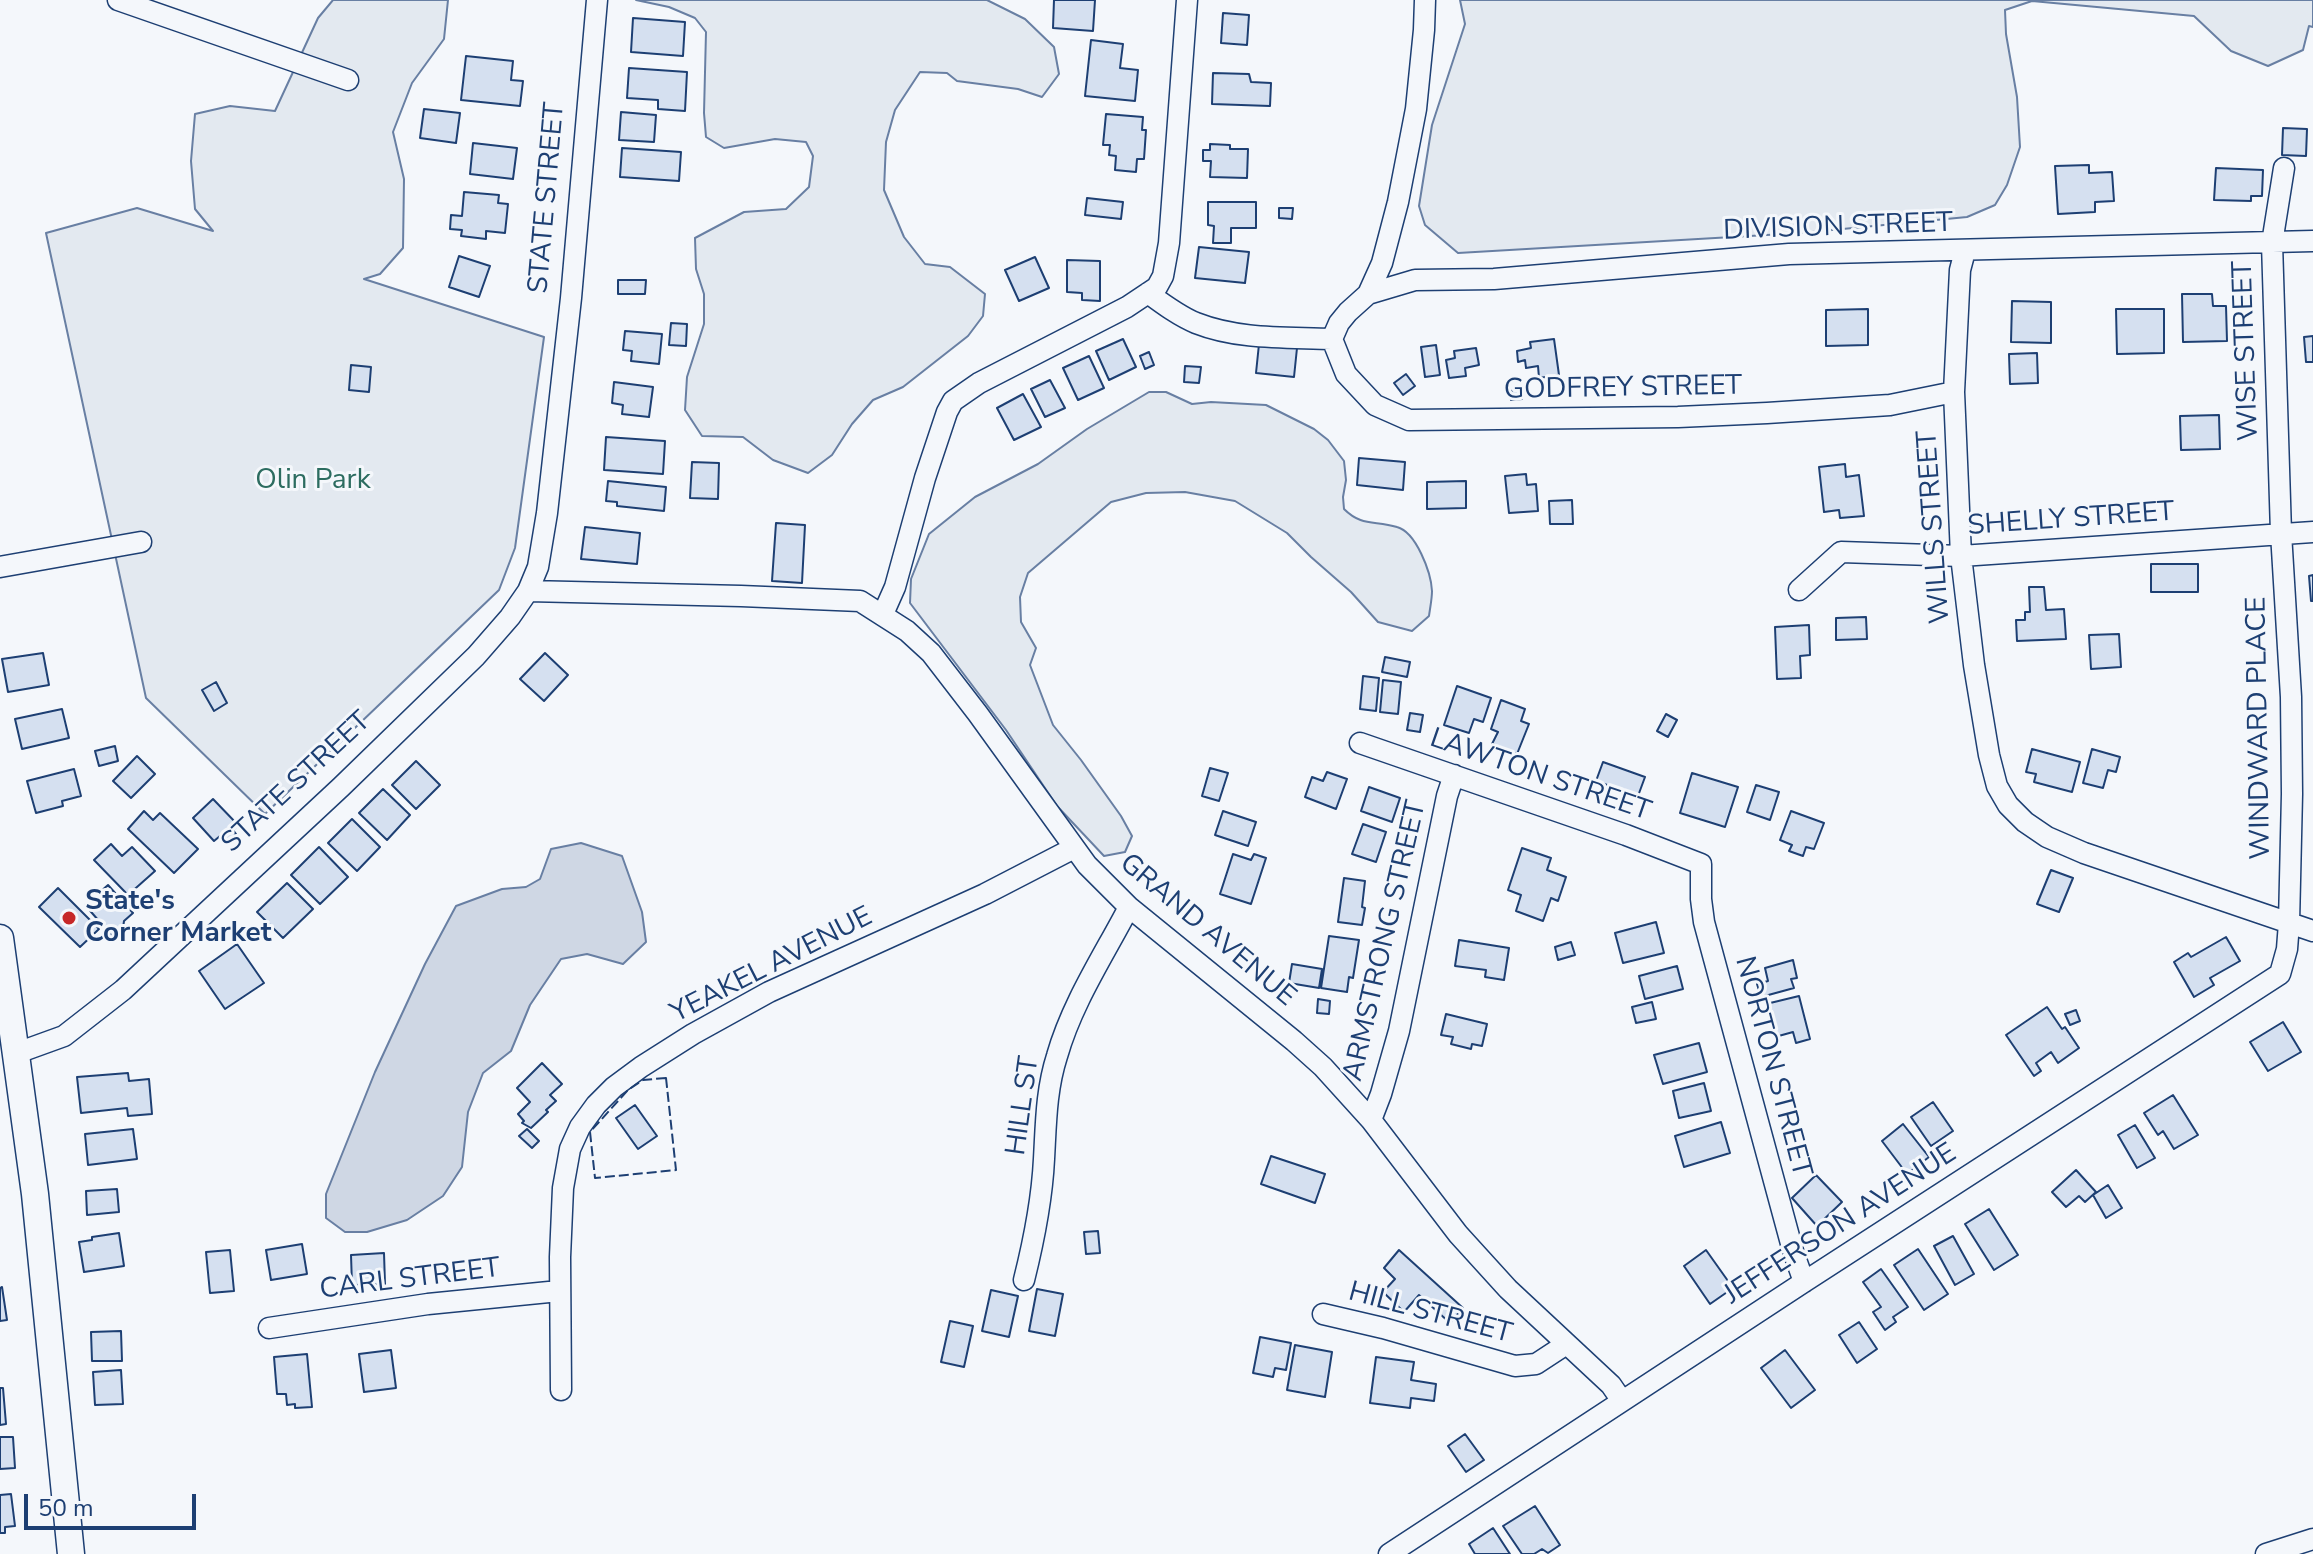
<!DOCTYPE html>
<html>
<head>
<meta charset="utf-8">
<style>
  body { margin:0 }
  #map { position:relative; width:2313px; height:1554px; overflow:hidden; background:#f4f7fb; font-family:"Nunito Sans",sans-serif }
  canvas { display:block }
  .scale { position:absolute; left:24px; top:1494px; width:172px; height:36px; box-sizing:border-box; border:4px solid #1d3f73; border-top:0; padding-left:10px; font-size:24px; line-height:28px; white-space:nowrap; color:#1d3f73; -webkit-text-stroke:6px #f4f7fb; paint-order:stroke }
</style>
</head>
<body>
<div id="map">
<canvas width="2313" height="1554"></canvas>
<div class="scale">50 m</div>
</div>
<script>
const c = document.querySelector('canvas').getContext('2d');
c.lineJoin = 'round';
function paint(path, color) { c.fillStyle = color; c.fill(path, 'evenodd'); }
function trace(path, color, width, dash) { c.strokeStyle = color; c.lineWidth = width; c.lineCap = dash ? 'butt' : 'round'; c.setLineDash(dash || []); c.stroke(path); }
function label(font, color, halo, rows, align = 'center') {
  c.font = font + ' "Nunito Sans",sans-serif'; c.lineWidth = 6; c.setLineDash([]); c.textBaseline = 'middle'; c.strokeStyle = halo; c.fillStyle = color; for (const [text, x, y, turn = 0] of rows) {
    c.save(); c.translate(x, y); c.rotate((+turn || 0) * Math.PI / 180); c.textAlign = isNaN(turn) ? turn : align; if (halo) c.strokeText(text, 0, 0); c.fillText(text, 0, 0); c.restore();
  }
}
const green = new Path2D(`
  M333,0H448L444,39L412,83L393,132L404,179L403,248L380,274L364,279L544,337L515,548L499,590L265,814L146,698L46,233L137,208L213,231L195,209L191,161L195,114L230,106L275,111L318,18Z
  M636,0H987L1025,19L1054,47L1059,74L1042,97L1018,89L957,81L947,73L920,72L895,110L886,142L884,190L904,237L925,264L950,267L985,294L983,316L968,336L903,387L873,400L852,424L832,455L808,473L773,460L743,437L702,436L685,410L687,377L704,324V294L696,269L695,238L744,212L786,209L809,187L813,156L806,142L775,139L724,148L706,137L704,113L706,32L695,18L669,7Z
  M1460,0H2313V27L2309,26L2303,50L2268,66L2231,51L2194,16L2032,1L2005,10L2006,34L2017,97L2020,147L2007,185L1995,205L1967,217L1801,233L1458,253L1425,225L1419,206L1432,125L1465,24Z
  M1149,392H1166L1192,404L1211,402L1266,405L1314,429L1328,440L1344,461L1346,480L1343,497L1344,509C1362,527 1375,520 1397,527C1416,532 1431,572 1432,591C1432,599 1430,608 1429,616L1412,631L1378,622L1351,592L1311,557L1287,533L1235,501L1185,492L1146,493L1111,502L1028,573L1020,597L1021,622L1036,648L1030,665L1053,725L1081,760L1121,816L1132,836L1125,852L1104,856L1057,806L1006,730L910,603L911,579L929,534L975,497L1038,464L1087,429Z`);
const water = new Path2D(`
  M581,843L622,856L642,912L646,942L623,964L587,954L561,959L530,1005L511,1051L483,1073L468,1112L462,1167L443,1196L407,1220L367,1232H345L326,1218V1194L375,1072L425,964L456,906L502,889L526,887L540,879L551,849Z`);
const building = new Path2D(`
  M1054,0H1095L1093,31L1053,28Z
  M1223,13L1249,15L1247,45L1221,43Z
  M633,18L685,22L683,56L631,52Z
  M1091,40L1123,44L1120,68L1138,70L1135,101L1085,96Z
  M466,56L513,61L511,80L523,81L520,106L461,100Z
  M629,68L687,72L685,111L658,109V100L627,98Z
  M1213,73L1249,74L1251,82L1271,83L1270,106L1212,104Z
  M424,109L460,113L456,143L420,138Z
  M621,112L656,115L654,142L619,140Z
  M1106,114L1143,117L1142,130H1146L1144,159H1137L1136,172L1115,170L1116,156L1109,155L1110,145H1103Z
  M2283,128L2307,129L2306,156L2282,155Z
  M473,143L517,148L513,179L470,174Z
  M1210,144L1230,145V149H1248L1247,178L1210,177L1211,161H1203V150H1210Z
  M622,148L681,152L679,181L620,177Z
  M2089,165V173L2112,172L2114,201L2095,202V212L2058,214L2055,166Z
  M2216,168L2263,170L2262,196H2251V201L2214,200Z
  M464,192L499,195L498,203L508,204L505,233L486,231V239L461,236L462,230L450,229L451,215L462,216Z
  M1087,198L1123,202L1121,219L1085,215Z
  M1208,202H1256V228H1231V243H1213L1214,226L1208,225Z
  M1279,208H1293L1292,219L1279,218Z
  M1199,247L1249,252L1245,283L1195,278Z
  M459,256L490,266L479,297L449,287Z
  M1035,257L1049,288L1019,301L1005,270Z
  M1067,260L1100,261V301L1082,300V293L1067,292Z
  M618,280H646L645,294H618Z
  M2182,294H2212L2213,306H2226L2227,341L2183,342Z
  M2012,301L2051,302V343L2011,342Z
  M1868,309V345L1826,346V310Z
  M2116,309H2164V353L2117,354Z
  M671,323L687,324L686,346L669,345Z
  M625,331L662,334L659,364L631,361L632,351L623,350Z
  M2313,336V362H2306L2304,337Z
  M1123,339L1136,367L1109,380L1096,351Z
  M1554,339L1559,375L1539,378L1538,366L1526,368L1525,360L1518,362L1517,351L1531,348L1530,342Z
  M1259,344L1297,348L1294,377L1256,373Z
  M1436,345L1440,375L1425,377L1421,347Z
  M1476,348L1479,365L1465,368L1466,376L1449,378L1446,360L1455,358L1454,351Z
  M1149,352L1154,365L1145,369L1140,356Z
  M2037,353L2038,383L2010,384L2009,354Z
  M1089,356L1104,388L1078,400L1063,368Z
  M351,365L371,367L369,392L349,390Z
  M1185,366L1201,367L1199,383L1184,382Z
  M1406,374L1415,386L1403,395L1394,383Z
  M1050,380L1065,408L1045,417L1031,389Z
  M614,382L653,387L649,417L622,414L623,405L612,403Z
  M1521,390L1522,399L1511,400L1510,391Z
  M1023,394L1041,427L1014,440L997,408Z
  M2219,415L2220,449L2181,450L2180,416Z
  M606,437L665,441L663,474L604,470Z
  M1359,458L1405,462L1403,490L1357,485Z
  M692,462L719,463L718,499L690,498Z
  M1845,464L1846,477L1859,475L1864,516L1840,518L1839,510L1824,512L1819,467Z
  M1526,474L1527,485L1536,484L1538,511L1509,513L1505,476Z
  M608,481L666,487L664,511L617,506V502L606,501Z
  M1466,481V508L1427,509V482Z
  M1572,500L1573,524H1550L1549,501Z
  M776,523L805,525L802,583L772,581Z
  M585,527L640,533L637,564L581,559Z
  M2151,564H2198V592H2151Z
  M2313,575V601H2311L2309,576Z
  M2029,587H2044L2046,610L2064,609L2066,639L2017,641L2016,620H2025V612H2030Z
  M1866,617L1867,639L1836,640V618Z
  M1809,625L1810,655L1800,656L1801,678L1777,679L1775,627Z
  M2119,634L2121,667L2091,669L2089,635Z
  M43,653L49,685L8,692L2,659Z
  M545,653L568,675L544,701L520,679Z
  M1385,657L1410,662L1407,677L1382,672Z
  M1363,676L1379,678L1376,711L1360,709Z
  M1383,680L1401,682L1398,714L1380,712Z
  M216,682L227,703L214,711L202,690Z
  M1457,686L1491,698L1483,722L1474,719L1469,733L1444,725Z
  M1501,700L1525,709L1521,721L1529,724L1517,754L1492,744L1498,732L1491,729Z
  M62,709L69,738L22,749L15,719Z
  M1410,713L1423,715L1420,732L1407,730Z
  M1666,714L1677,720L1668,737L1657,731Z
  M115,746L118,761L99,766L95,751Z
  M2032,749L2080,762L2072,792L2034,782L2036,774L2026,772Z
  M2092,749L2120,757L2116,772L2108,770L2103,788L2083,783Z
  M137,756L155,774L131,798L113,781Z
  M416,761L440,785L416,809L392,785Z
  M1603,762L1645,777L1638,796L1596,781Z
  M1210,768L1228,773L1219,801L1202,796Z
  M74,769L81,796L62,801L63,806L36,813L27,781Z
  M1327,772L1347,779L1336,809L1305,797L1312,777L1323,781Z
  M1692,773L1738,787L1725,827L1680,813Z
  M1756,785L1779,792L1770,820L1747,812Z
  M1369,787L1400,798L1392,822L1361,811Z
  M383,789L410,815L387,840L359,813Z
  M213,799L238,825L233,830L236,834L226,843L220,836L214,841L193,818Z
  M144,811L153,820L160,813L198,849L174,873L128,829Z
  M1223,811L1256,822L1248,846L1215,835Z
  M1791,811L1824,823L1814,849L1806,847L1803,856L1789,851L1792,845L1780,840Z
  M352,819L380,847L357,871L328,843Z
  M1363,824L1386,832L1376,862L1352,854Z
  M111,844L122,856L132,847L155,871L128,895L94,860Z
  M319,847L348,877L320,904L291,875Z
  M1522,848L1551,858L1547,870L1566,877L1558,901L1551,898L1543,921L1516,911L1521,895L1508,890Z
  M1233,854L1251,860L1254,854L1266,858L1251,904L1220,894Z
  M2051,870L2073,878L2059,912L2037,904Z
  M1344,878L1365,881L1362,907L1365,908L1362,925L1338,922Z
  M287,883L313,909L283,938L257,912Z
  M108,885L133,913L124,921L123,928L113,937L85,905Z
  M58,888L99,929L80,947L39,907Z
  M1656,922L1664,953L1623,963L1615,933Z
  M1329,936L1359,940L1353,978L1349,977L1347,992L1321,988Z
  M2226,937L2240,961L2210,978L2214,985L2194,997L2174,962L2188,953L2191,957Z
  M1459,940L1509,948L1504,980L1485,977L1486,970L1455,966Z
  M1571,942L1575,955L1558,960L1555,947Z
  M237,944L264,983L225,1009L199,971Z
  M1793,960L1797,978L1791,979L1794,988L1761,997L1757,984L1768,981L1765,968Z
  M1292,964L1322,969L1319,988L1289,983Z
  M1677,966L1683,989L1645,999L1639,976Z
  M1799,996L1810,1039L1796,1043L1793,1032L1775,1037L1766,1004Z
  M1318,999L1330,1001L1329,1014L1317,1013Z
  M1652,1002L1656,1019L1636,1023L1632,1007Z
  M2047,1007L2062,1029L2065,1027L2079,1048L2058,1063L2051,1052L2036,1063L2041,1071L2034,1076L2006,1035Z
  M2076,1010L2080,1021L2070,1025L2065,1014Z
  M1446,1014L1487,1024L1482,1046L1472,1044L1471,1049L1451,1044L1453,1037L1441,1035Z
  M2283,1022L2301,1052L2268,1071L2250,1042Z
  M1699,1043L1707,1072L1663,1084L1654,1055Z
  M542,1063L562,1084L550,1095L556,1101L546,1110L548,1112L531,1128L522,1123L524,1121L518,1114L530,1102L517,1088Z
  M128,1073L129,1081L149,1079L152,1114L128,1116L127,1108L81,1113L77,1077Z
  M1704,1083L1711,1111L1679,1118L1673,1091Z
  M2173,1095L2198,1135L2174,1149L2163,1131L2158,1135L2144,1113Z
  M1933,1102L1953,1131L1931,1146L1911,1117Z
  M635,1105L657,1136L638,1149L616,1118Z
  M1721,1122L1730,1153L1684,1167L1675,1136Z
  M1903,1124L1929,1157L1907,1174L1882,1141Z
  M2135,1125L2155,1158L2137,1168L2118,1135Z
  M133,1129L137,1159L88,1165L85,1134Z
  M527,1129L539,1141L532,1148L519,1136Z
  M1271,1156L1325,1174L1315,1203L1261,1184Z
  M2076,1170L2096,1192L2085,1202L2079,1196L2066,1207L2052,1192Z
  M1816,1175L1842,1202L1817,1226L1792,1198Z
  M2108,1185L2122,1208L2106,1218L2093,1195Z
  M117,1189L119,1212L87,1215L86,1191Z
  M1989,1209L2018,1255L1994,1270L1965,1224Z
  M1098,1231L1100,1253L1086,1254L1084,1232Z
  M119,1233L124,1266L84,1272L79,1242L92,1240V1237Z
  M1953,1236L1974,1274L1955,1285L1934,1246Z
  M302,1244L307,1274L271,1280L266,1250Z
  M1918,1249L1948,1294L1924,1310L1894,1265Z
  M230,1250L234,1291L210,1293L206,1252Z
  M1399,1250L1463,1308L1450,1323L1419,1295L1404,1312L1383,1292L1395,1279L1384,1268Z
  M1706,1250L1733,1288L1710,1304L1684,1266Z
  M384,1253L385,1284L352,1285L351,1255Z
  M1881,1269L1908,1307L1893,1317L1896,1322L1885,1330L1873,1312L1881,1307L1863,1282Z
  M2,1287L7,1320L0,1321V1288Z
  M1037,1289L1063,1294L1055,1336L1029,1331Z
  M991,1290L1018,1296L1009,1337L982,1331Z
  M950,1321L973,1326L964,1367L941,1362Z
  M1859,1322L1877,1349L1857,1363L1839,1335Z
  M121,1331L122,1361H92L91,1332Z
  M1260,1337L1291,1343L1286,1370L1275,1368L1273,1377L1253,1373Z
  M1295,1345L1332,1352L1325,1397L1287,1390Z
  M391,1350L396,1388L364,1392L359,1354Z
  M1785,1350L1815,1390L1791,1408L1761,1368Z
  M307,1354L312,1407L295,1408V1404L287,1405L286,1394H277L274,1357Z
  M1376,1357L1414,1362L1411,1380L1436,1384L1434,1401L1411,1398L1410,1408L1370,1403Z
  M121,1370L123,1404L95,1405L93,1372Z
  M0,1388H3L6,1424L0,1425Z
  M1465,1434L1484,1460L1466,1472L1448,1446Z
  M0,1437H13L15,1468L0,1469Z
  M11,1494L15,1526L5,1527V1533H0V1495Z
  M1535,1506L1560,1545L1548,1553L1542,1549L1534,1554H1522L1503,1526Z
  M1493,1528L1510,1554H1475L1469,1544Z`);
const minor = new Path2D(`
  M118,0L348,80
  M1425,0L1424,30L1416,109L1398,202L1382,263L1368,294L1348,312L1339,323L1332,339L1346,374L1375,405L1409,420L1678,417L1767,413L1890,405L1954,392
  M1965,251L1960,270L1954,392L1961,556L1974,665L1989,755L1997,786L2008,805L2025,822L2047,837L2084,853L2313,931
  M1148,293C1163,304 1179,316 1196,323C1239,340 1287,337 1332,339
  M1368,294L1415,280L1494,279L1789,254L2313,241
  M0,567L141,542
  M1799,590L1841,552L1961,556L2313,532
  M528,591L741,596L860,601L907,631L931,653L978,714L1087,865L1129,907L1294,1041L1323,1067L1371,1120L1458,1234L1508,1289L1611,1385L1622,1401
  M883,614L895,587L925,478L947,412L953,401L979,383L1127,307L1157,287L1163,276L1169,243L1187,0
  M1360,743L1626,835L1701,864V899L1704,922L1793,1251L1804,1282
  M17,1053L64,1036L123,990L341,787L476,656L510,617L528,591L538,567L547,513L571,298L597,0
  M1371,1120L1381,1094L1399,1031L1447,796L1454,775
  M1024,1280C1034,1240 1042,1200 1044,1159C1046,1124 1046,1090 1057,1056C1072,1003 1104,955 1129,907
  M1323,1314L1383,1328L1515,1366L1536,1364L1565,1345
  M269,1328L428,1304L559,1291
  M561,1390L560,1257L563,1188L570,1149L580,1127L596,1105L614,1087L641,1067L693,1034L769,992L985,894L1074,848
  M1389,1554L1804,1282L2280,974L2287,949L2289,923L2292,794L2291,697L2281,533L2272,243L2284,168
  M2266,1554L2313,1539`);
const tertiary = new Path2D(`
  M0,938L35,1194L71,1554`);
const fence = new Path2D(`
  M666,1078L676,1170L595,1178L590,1132L628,1090L643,1080Z`);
const markers = [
  [69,918,8,"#c62828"]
];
const streetNames = [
  ["STATE STREET",548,198,-85],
  ["DIVISION STREET",1838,228,-2],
  ["WISE STREET",2247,351,-92],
  ["GODFREY STREET",1623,389,-1],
  ["SHELLY STREET",2071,520,-4],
  ["WILLS STREET",1935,527,-94],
  ["WINDWARD PLACE",2260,728,-91],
  ["LAWTON STREET",1540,776,19],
  ["STATE STREET",297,783,-43],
  ["GRAND AVENUE",1207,931,40],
  ["ARMSTRONG STREET",1386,941,-77],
  ["YEAKEL AVENUE",772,966,-27],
  ["NORTON STREET",1772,1067,75],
  ["HILL ST",1024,1106,-82],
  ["JEFFERSON AVENUE",1841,1225,-33],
  ["CARL STREET",410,1280,-7],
  ["HILL STREET",1430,1314,15]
];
const parkNames = [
  ["Olin Park",313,481]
];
const poiNames = [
  ["State's",85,902],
  ["Corner Market",85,934]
];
paint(green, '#e3e9f0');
trace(green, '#687fa3', 2);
paint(water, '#cfd7e4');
trace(water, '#687fa3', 2);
paint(building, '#d5e0f0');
trace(building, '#1d3f73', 2);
trace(minor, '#1d3f73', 23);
trace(tertiary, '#1d3f73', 29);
trace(minor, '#f4f7fb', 20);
trace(tertiary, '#f4f7fb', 26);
trace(fence, '#1d3f73', 2, [10, 4]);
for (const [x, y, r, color] of markers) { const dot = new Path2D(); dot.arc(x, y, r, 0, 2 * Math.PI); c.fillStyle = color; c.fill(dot); trace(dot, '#f4f7fb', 3); }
label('28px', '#1d3f73', '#f4f7fb', streetNames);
label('28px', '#2c6c60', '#f4f7fb', parkNames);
label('bold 28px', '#1d3f73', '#f4f7fb', poiNames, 'left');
</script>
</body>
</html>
